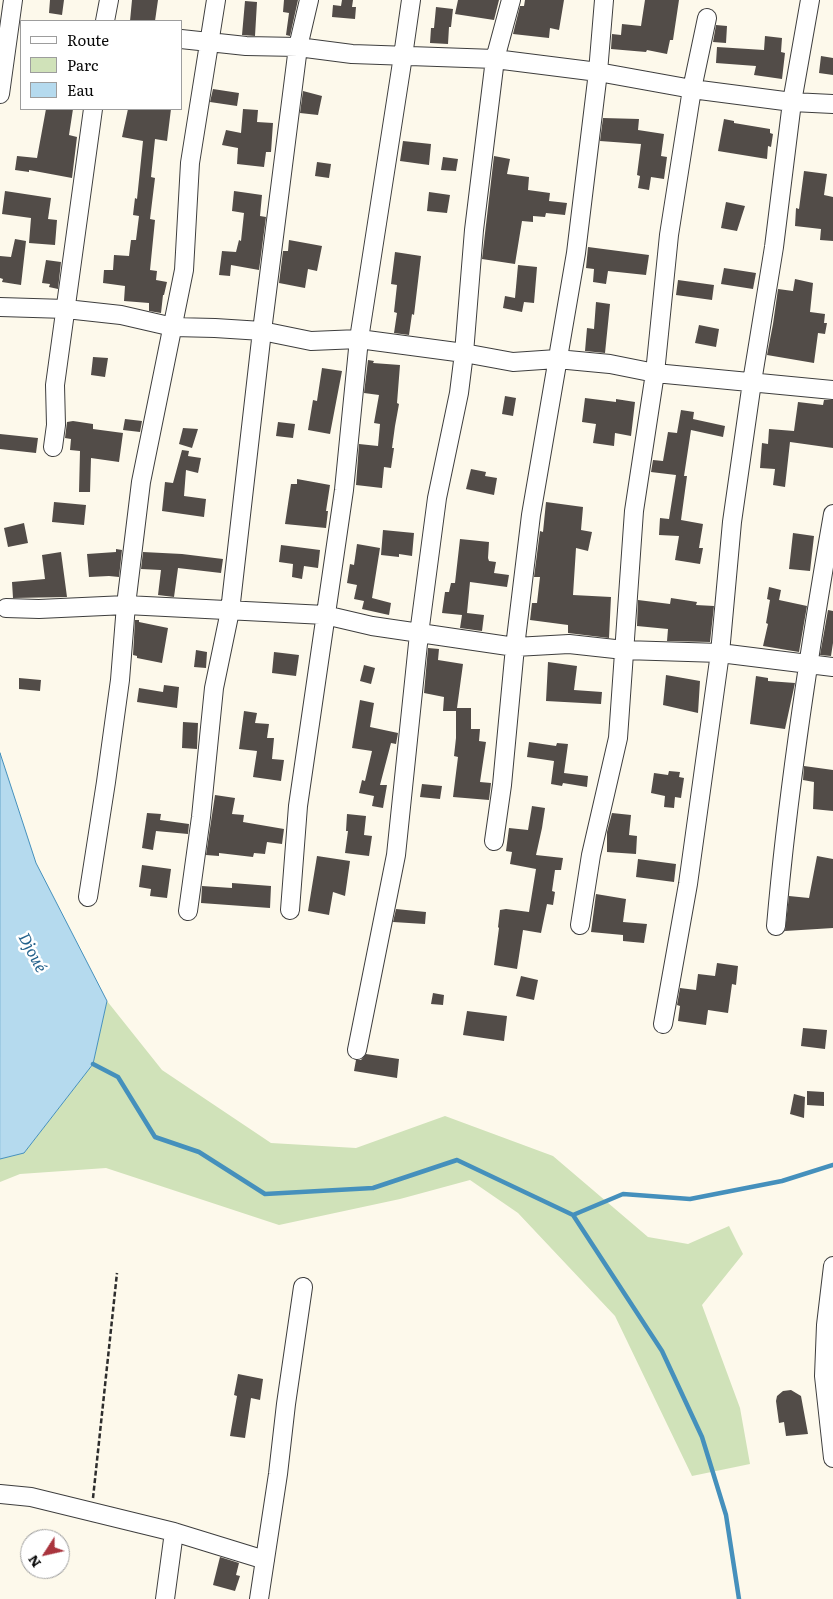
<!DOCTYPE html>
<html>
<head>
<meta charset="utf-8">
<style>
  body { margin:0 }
  #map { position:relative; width:833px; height:1599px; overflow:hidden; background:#fdf9eb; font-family:Literata,serif }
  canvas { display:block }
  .legend { position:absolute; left:20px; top:20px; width:162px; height:90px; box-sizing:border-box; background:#fff; border:1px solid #9d9d9d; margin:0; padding:6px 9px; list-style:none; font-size:15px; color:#0b0b0b }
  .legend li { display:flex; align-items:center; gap:10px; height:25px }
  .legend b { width:25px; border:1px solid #9d9d9d }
  .north { position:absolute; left:20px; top:1529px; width:50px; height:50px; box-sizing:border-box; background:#fff; border:1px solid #9d9d9d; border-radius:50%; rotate:235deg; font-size:14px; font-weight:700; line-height:20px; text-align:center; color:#0b0b0b }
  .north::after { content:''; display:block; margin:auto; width:18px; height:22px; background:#a9343d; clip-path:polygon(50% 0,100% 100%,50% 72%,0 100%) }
</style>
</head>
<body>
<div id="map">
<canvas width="833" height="1599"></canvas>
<ul class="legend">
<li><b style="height:6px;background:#fff"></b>Route</li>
<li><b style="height:14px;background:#d0e2b9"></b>Parc</li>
<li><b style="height:14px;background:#b5daee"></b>Eau</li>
</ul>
<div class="north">N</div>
</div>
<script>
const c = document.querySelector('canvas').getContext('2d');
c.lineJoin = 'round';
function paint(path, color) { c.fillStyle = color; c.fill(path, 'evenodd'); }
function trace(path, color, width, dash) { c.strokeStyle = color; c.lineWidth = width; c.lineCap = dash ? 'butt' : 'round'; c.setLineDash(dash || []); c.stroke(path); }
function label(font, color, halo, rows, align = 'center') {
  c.font = font + ' Literata,serif'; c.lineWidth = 5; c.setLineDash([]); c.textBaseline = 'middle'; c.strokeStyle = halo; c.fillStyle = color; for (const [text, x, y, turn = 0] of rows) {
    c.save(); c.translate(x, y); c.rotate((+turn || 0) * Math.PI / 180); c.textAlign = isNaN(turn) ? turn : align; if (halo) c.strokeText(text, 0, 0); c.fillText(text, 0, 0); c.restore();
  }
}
const green = new Path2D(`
  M107,1001L162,1070L271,1143L356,1148L445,1116L553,1156L648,1237L688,1244L729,1226L743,1254L702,1305L740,1408L750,1464L692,1476L615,1316L518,1213L470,1180L400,1199L279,1225L106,1168L20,1174L0,1182V1159L24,1153L93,1064Z`);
const water = new Path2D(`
  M0,753L36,863L107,1001L93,1064L24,1153L0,1159Z`);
const stream = new Path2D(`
  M93,1064L118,1077L155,1137L199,1152L265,1194L373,1188L457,1160L573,1215L662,1351L702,1437L726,1515L739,1599
  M573,1215L623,1194L690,1199L782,1181L833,1165`);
const building = new Path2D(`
  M50,0H64L62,15L49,13Z
  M132,0H158L155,21H130Z
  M284,0H298L290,36L286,35L289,13L283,12Z
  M342,0H353L352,7H356L355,19L332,17L333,5L341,6Z
  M458,0H499L494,20L455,14Z
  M525,0H564L559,30L550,28L549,38L513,34L520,6H524Z
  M645,0H679L673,40H670L667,54L647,50L646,52L611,49L612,34L621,35L622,24L641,26Z
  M245,1L257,2L255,36L242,35Z
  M436,7L453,9L451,27H449L448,44L430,43L431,28H434Z
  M716,25L727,26L726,43L713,42Z
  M765,36L782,38L781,52L785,53L782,79L754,75L756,66L716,63L717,47L764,50Z
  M821,56L833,58V75L819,73Z
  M213,89L239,93L237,106L210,102Z
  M303,91L322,96L318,115L300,113Z
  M46,109H73L69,135L77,137L72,178L29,170V172L15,170L17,156L37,158Z
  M128,109H171L167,141L155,139L151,177L155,178L150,219L155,220L150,270L157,271L156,280L167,282L164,295H163L161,313L149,311V303L124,301L125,286L103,283L104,270H113L114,255L129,256L131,240H136L139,216L133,215L135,198L137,199L143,141L122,137Z
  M243,109L258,110L257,122L273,123L271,152H266L264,167L237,164L238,148L222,145L226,130L241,133Z
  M603,118L639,119L638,130L664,134L661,156L667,157L664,179L651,177L649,190L638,188L640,176L637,175L641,144L600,141Z
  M724,119L734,121V123L770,129V133L773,134L771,147L768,146L767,159L718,151Z
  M403,141L431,144L429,165L400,161Z
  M494,156L510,159L507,174L529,177L528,190L550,193L549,201L567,203L565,215L546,213L545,217L533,216V222L522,221L515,264L482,259Z
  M443,157L458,159L456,171L441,170Z
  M317,162L331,164L329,178L315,176Z
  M804,171L827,174L824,195L833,197V241L820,240L821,229L795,226L796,208L799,209Z
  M5,191L51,198L48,219L57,220L55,245L29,243L31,218L2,214Z
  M234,191L262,195L260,216L266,217L259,270L231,265L230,276L219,275L222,251L236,252L239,240L241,241L244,213L232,211Z
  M429,192L450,195L447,213L427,211Z
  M726,202L745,206L737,231L721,228Z
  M15,239L26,241L21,285L2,282L3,279L0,278V256L11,257Z
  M289,240L322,246L317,271L308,269L305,288L279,283L283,251H288Z
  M588,247L649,255L646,275L608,271L606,284L593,282L594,269L586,268Z
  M395,252L421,256L414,315L412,314L409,335L394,333L397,313L394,312L397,285L391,284Z
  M46,260L61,262L58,289L49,287L50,284L42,283Z
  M518,265L537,267L534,303L524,302L522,312L503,308L505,296L515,298Z
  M724,268L756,273L753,289L721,284Z
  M795,279L813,283L810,312L825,314L824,323H827L825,334L818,333L814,363L767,355L773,324L778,289L793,291Z
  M678,280L714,285L712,300L676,295Z
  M596,302L610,304L605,353L585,351L587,328L594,329Z
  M699,325L719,329L716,347L695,343Z
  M93,357L108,358L105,377L91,375Z
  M368,360L374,361L373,363L400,365L397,403L399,404L395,426L392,448H394L391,468L384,467L382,488L356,485L359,444L378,446L380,424L374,423L379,395L364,393Z
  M322,368L342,371L330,434L308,430L313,400L317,401Z
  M505,396L516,398L513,416L502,414Z
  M585,398L616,402V399L635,402L631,436L615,433L614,446L593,443L596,424L582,422Z
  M824,400H833V448L790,442L785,487L773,485L775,469L760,468L762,443L768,444L769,429L794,431L798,402L823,405Z
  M681,410L694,412L693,419L725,426L723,437L691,430L684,476H687L681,520L703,524L699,548H703L700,564L675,560L679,536L659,535L660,518L669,519L676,475L651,472L653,460L663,461L668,432L677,433Z
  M125,419L142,421L140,432L123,430Z
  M73,421L93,424V429L123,433L119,462L91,458L90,492H79L80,451L70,450L71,439L65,438L67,422Z
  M278,422L295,424L293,438L276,436Z
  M183,428L198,429L192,448L179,444Z
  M0,434L38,438L36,453L0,449Z
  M182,450L189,451L188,456L201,458L198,473L186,470L184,496L206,499L204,517L162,511L165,482L173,483Z
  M471,469L486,472L485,476L497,478L494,495L466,489Z
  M297,479L330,485L326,511H328L326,528L285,524L291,484H297Z
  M54,502L86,505L84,525L52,522Z
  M546,502L583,507L581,530L592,532L588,551L576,548L573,595L611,597L609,638L568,633V625L530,620L532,603H537L540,577H534L540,531L543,532Z
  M24,523L28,543L8,547L4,528Z
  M383,530L414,533L412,556L399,554V557L381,555Z
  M793,533L814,536L810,571L789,569Z
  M460,539L489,542L488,558L489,561L496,562L494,573L509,575L507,587L470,582L467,613L484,615L482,631L460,628L462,615L442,613L445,592H449L451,583H455Z
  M357,544L380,548L372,598L391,603L389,615L362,609L364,601L354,599L357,585L347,583L350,564L354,565Z
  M281,545L320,550L318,568L304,566L302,579L292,577L293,564L279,562Z
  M116,549L122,550L119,577L109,576L89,577L87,554L116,552Z
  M61,552L67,597L13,598L12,582L45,579L42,555Z
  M143,552L182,554L223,559L221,573L178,568L174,597L158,595L161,570L141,569Z
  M769,587L781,590L779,600L807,606L799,652L763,646L768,624L766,623L770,600L767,599Z
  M671,598L697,602L696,605L714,606L710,642L667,641L668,629L637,626L638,600L670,604Z
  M828,610L833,611V643L831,656L820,655Z
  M135,620H139V622L168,628L162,663L137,658V656L133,655Z
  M428,648L439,649L438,660L463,664L457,708H471V729H480L479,741L486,742L480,782L491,783L489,800L453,797L458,757L454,756L456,738V711H443L444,697L424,693Z
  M196,650L207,652L206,668L194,667Z
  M274,652L299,655L296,676L272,673Z
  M548,662L577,666L574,690L602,692L601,704L546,701Z
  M364,665L375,668L371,684L360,681Z
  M666,675L700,681L698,713L663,705Z
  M756,676L768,678V681L795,683L785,729L750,724Z
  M19,678L41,680L40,691L19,689Z
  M164,685L179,687L177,708L137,702L139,688L163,692Z
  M360,700L374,703L370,727L398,733L396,744L391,743L380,785H387L383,808L372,806L374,796L359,793L362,780L365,781L372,751L352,748Z
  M244,711L257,713L255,723L269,724L267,738H274L272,759L284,760L281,781L253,777L257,751L239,749Z
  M183,722L198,723L197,749L182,748Z
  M529,742L556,746L557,743L568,744L564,773L588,776L587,787L563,783L562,786L551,784L554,761L527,757Z
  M804,766L833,770V811L813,809L814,782L803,780Z
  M669,771L680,772L679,777L684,778L681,798L675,797L674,808L664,807L665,796L651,793L654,773L668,775Z
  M422,784L442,786L440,799L420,797Z
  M215,795L235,798L232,814L244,815L243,822L284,829L282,844L267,842L265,854L254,853L253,857L219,853V856L206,855Z
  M532,806L545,808L542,828L536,855L563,858L561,870H555L552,891L555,892L553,905L547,904L541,933L523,930L517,969L494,965L499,928L498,927L500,910L506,909L529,912L536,869L510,864L512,852L506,851L509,828L528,830Z
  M147,813L161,814L160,820L189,824L188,834L156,831L153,850L142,848Z
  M612,813L631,815L629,835L637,836L636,854L607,852V832Z
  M347,814L366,816L364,835L372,836L369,856L345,853L348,831H346Z
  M317,856L350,861L345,896L333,892L329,915L308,911Z
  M817,856L833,859V928L785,931L789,896L809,898Z
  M638,859L676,864L674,882L636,877Z
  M142,865L171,869L167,898L150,896L151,889L139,887Z
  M232,883L271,886L270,908L201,903L202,886L232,888Z
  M596,894L626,899L623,922L647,924L644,943L623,941V935L591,932Z
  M396,909L426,912L425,924L393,922Z
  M717,963L738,966L736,985L732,984L728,1013L708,1010L706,1025L678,1021L680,1006L677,1005L680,988L696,990L698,974L715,976Z
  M521,976L538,980L534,1000L516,996Z
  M433,993L444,995L443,1005L431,1004Z
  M467,1011L507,1016L504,1041L463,1035Z
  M803,1028L827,1030L825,1049L801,1046Z
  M366,1054L399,1059L397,1078L354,1071L356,1060H361Z
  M807,1091L824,1092V1106L807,1105Z
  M794,1094L805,1097L804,1118L790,1114Z
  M238,1374L263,1379L260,1400L251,1398L245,1438L230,1436L237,1396L234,1395Z
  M791,1390L801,1396L808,1434L786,1436L784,1422L779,1423L776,1401L777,1396L783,1391Z
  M220,1557L239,1563L236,1575L240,1576L235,1591L213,1585Z`);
const path = new Path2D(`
  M93,1498L117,1273`);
const minor = new Path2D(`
  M105,21L109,0
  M181,39L246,46L298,47L352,54L495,59L598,72L692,89L792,102L833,104
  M0,94L13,0
  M0,307L66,309L121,315L173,327L215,328L262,331L311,341L359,339L464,353L513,362L557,359L610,364L655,373L833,390
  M53,447L56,425L55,385L93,109
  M6,608L39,609L126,605L325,615L372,626L515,647L569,644L624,650L720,653L833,667
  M494,841L502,785L515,647L531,515L576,253L598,72L604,0
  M88,897L106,782L120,680L126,605L141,482L184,270L190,163L216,0
  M290,910L298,806L344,490L359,339L403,56L411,0
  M188,911L201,817L214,688L230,611L262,331L298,47L309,0
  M580,925L591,855L618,738L634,511L655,373L669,235L692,89L707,18
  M776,926C788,788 809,651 833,514
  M663,1024L688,884L720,653L732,522L752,382L774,247L792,102L810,0
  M357,1050L396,855L419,634L437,498L459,393L464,353L474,230L495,59L511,0
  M833,1266L826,1325L824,1376L833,1458
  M0,1494L31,1497L174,1532L265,1560
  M165,1599L174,1532
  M259,1599L278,1474L286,1404L303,1287`);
const waterNames = [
  ["Djoué",32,953,62]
];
paint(green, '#d0e2b9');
paint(water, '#b5daee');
trace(water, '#4590bc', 1);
trace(stream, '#4590bc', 4.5);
paint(building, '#524c48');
trace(minor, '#3e3e3e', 20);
trace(path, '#2d2d2d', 2.5, [5, 2.5]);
trace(minor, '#fff', 18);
label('italic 16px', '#24628c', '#fff', waterNames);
</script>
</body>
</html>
